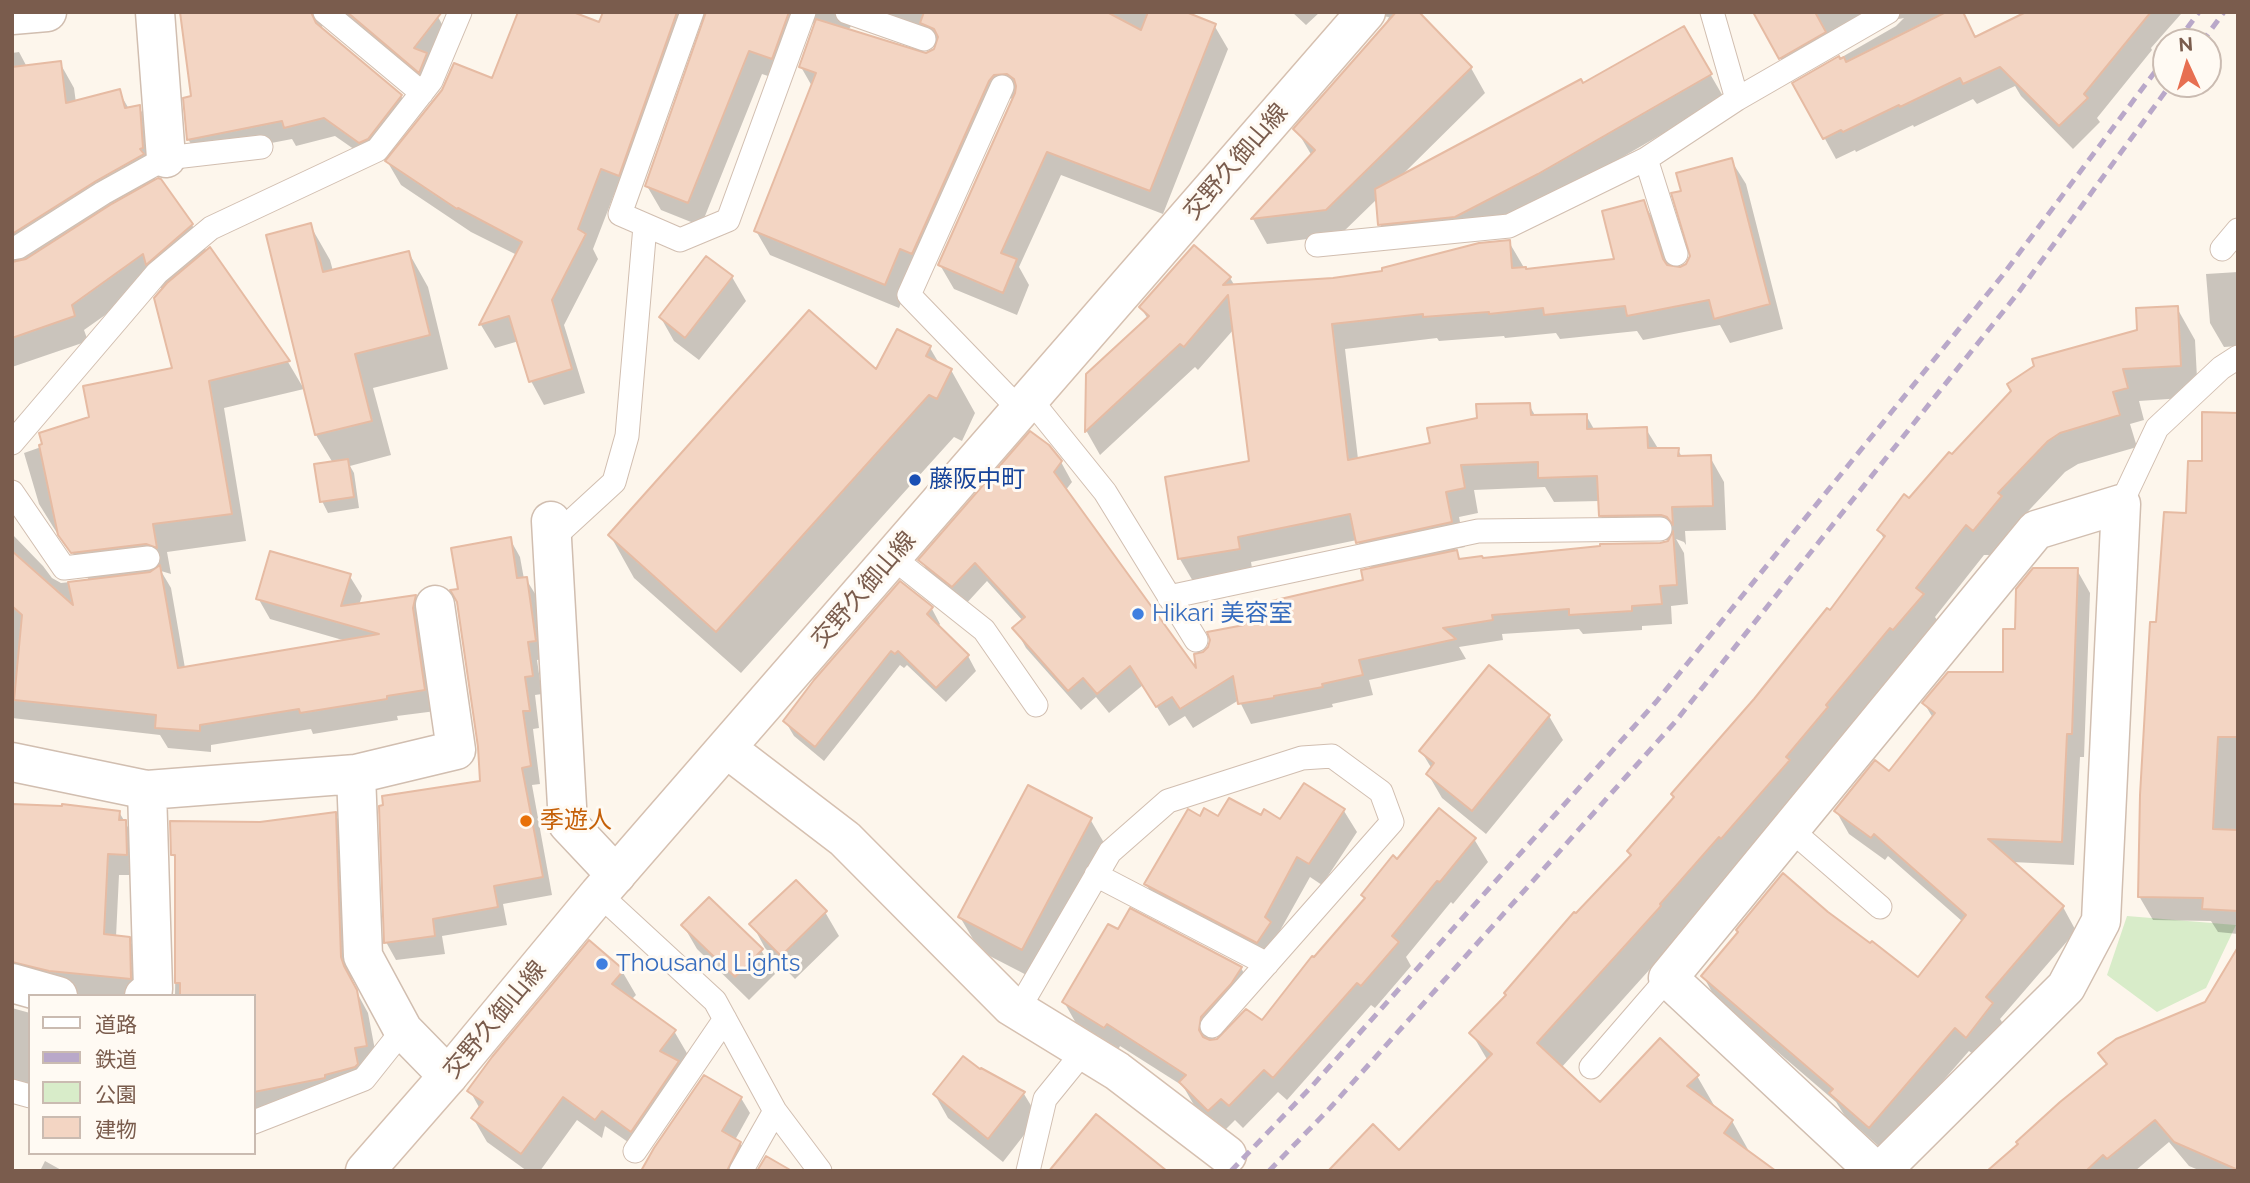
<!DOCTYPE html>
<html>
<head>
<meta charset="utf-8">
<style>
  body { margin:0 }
  #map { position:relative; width:2250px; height:1183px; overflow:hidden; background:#fdf6ec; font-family:Raleway,"Noto Sans JP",sans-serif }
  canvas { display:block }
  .frame { position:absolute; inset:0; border:14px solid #7a5c4d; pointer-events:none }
  .legend { position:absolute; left:28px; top:994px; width:228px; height:161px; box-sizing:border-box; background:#fffaf3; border:2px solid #cabbb1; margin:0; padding:9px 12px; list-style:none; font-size:21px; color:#7a5c4d }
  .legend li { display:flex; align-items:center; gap:14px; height:35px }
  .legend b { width:35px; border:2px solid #cabbb1 }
  .north { position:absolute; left:2152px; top:28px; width:70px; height:70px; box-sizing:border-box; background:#fffaf3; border:2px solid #cabbb1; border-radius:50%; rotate:356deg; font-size:19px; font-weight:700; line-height:28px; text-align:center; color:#7a5c4d }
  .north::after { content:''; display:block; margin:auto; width:24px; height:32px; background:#e76f51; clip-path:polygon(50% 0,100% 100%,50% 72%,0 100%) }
</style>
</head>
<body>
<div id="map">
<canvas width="2250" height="1183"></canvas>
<div class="frame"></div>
<ul class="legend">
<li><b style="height:9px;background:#fff"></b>道路</li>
<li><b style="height:9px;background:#b9a8c9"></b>鉄道</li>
<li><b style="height:19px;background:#d8ecc9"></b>公園</li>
<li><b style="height:19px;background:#f3d5c3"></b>建物</li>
</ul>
<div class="north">N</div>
</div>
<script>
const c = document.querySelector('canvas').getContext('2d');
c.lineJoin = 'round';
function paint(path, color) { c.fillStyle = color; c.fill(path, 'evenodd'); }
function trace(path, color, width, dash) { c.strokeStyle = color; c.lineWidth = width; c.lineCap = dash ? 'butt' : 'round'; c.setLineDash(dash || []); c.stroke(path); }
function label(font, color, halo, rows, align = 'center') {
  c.font = font + ' Raleway,"Noto Sans JP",sans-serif'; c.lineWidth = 6; c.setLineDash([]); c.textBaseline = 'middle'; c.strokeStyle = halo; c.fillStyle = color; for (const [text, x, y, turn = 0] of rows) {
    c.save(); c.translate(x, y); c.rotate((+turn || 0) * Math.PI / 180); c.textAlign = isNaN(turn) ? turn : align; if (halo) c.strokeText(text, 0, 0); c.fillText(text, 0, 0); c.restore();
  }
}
const green = new Path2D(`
  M2127,916L2236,925L2206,988L2157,1012L2107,975Z`);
const shadow = new Path2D(`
  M193,12H432L438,17L448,35L430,89L325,21L321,29L401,96L412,114L371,161L335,136L296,146L292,139L199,157L188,139L193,98Z
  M605,12H1181L1214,25L1228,49L1163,214L1061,175L1019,267L1029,285L1017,315L954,289L940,265L1014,98L1008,99L913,272L899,308L770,255L756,231L813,88L801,67L817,23L809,24L786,82L762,74L701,226L661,210L647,186L706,19L692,31L632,199L615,192L593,249L598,259L564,325L585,393L544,405L531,381L519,341L495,348L481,325L517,255L471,232L401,185L387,161L493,80L600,25ZM859,21L937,47L934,52L920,54L849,29L851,26Z
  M1292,12H1320L1306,25Z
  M1345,12H1416L1471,68L1485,93L1401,176L1583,85L1684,29L1724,98L1552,198L1469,241L1394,248L1380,224L1377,199L1340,235L1267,244L1253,219L1312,156L1296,129L1384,27L1389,17Z
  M1755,12H1963L1976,39L2058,12L2181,14L2151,48L2152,50L2097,118L2100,122L2073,149L2021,96L2015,86L1977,104L1973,99L1914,127L1913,125L1856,152L1855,150L1836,159L1795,84L1896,26L1904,18L1893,20L1792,79Z
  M19,52L27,67L60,63L74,88L76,103L119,92L129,109L139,107L153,131L152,173L157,181L160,180L192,225L207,252L209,250L288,362L304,389L224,408L246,541L167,552L171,574L161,571L171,588L185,668L346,641L270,619L258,598L349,575L362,596L359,605L415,597L427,617L436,711L397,716L398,720L313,734L311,729L211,745V752L168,748L160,735L12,718V534L43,566L52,578L61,583L89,580L68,545L65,546L39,504L24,453L44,446L174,370L162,290L156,279L84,330L88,341L12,367V53Z
  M1731,160L1746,184L1783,329L1730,343L1720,325L1643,340L1637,331L1560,339L1556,333L1505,338L1504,336L1439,341L1437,338L1345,349L1358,459L1432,444L1479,420L1529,405L1536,417L1586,415L1595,431L1646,429L1659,450H1678L1682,457H1710L1724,482L1726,530L1685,531L1686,545L1684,542L1676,539L1684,553L1688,604L1671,606L1672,624L1642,626V630L1583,634L1579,629L1502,634L1503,640L1459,647L1466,659L1369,680L1373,695L1332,704L1333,707L1251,724L1239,700L1193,728L1185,716L1169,726L1143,685L1109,713L1096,697L1081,710L1026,648L1015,628L1023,621L987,581L964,606L932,580L921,560L1061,462L1072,482L1065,491L1199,675L1204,654L1246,627L1365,581L1373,570L1357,540L1251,562L1253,574L1194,583L1180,559L1251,462L1234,329L1198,370L1195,367L1100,455L1087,432L1088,375L1148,319L1141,308L1230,278L1235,286L1333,279L1384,273L1509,242L1526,271L1617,261L1643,202L1658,227L1671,267L1680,269L1687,265L1692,257L1683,192ZM1545,487L1554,502L1600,501V515L1615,540H1675L1660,545L1461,561L1455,549L1465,547L1459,517L1478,513L1474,490Z
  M310,225L330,260L333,271L409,253L428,287L448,369L373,388L391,455L350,466L354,473L359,508L328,513L322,501L333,463L316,435L268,236Z
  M707,258L732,277L746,301L699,360L674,341L661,318Z
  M2238,272V346L2224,347L2210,323L2206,274Z
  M2177,308L2195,340L2198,397L2139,401L2144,420L2130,424L2137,447L2078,464L2065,472L2016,524L1996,555H1984L1935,617L1941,626L1738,868L1677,936L1678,938L1561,1068L1600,1104L1697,1076L1715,1107L1732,1121L1750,1153H1399L1488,1061L1472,1034L1632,857L1830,612L1884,539L1879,530L1952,456Z
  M930,348L940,365L951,370L975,413L962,441L954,437L741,673L634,578L610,535L876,372Z
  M2238,414V934L2218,932L2211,921L2153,920L2139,896L2158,624L2203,463Z
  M510,539L520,557L524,579H526L537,597L545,659L537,660L542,694L535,695L539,728L533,729L540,784L532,785L552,895L503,904L507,925L442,936L445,954L396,960L386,942L482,783L460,590Z
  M2077,570L2090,593L2084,757H2080L2074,865L2012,862L2063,907L2076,931L2000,1019L2006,1028L1980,1060L1969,1051L1883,1150L1845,1116L1836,1102L1716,999L1703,976L1827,914L1918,979L1963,922L1888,856L1885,860L1849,834L1836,811L1889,773L1933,718L1924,703L2005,674L2017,631Z
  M900,584L932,609L940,624L938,627L968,656L976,671L946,702L907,665L904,668L900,665L824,761L794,736L785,721Z
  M1549,716L1563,740L1486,834L1442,798L1428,774L1432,769L1421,751Z
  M1304,785L1344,811L1357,832L1322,885L1310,877L1277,936L1270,964L1159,906L1146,884L1201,818L1261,817L1281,822Z
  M12,805L119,812L125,822L137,843L138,875H119L116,937L128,938L141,959L142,996H78L31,982L12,986Z
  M335,814L347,834L352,979L355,989L368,1013L378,1066L254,1115V996H175L177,862L173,855L260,824Z
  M1090,819L1110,853L1042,983L980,951L960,917Z
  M1474,839L1488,862L1453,904L1451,902L1406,957L1411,966L1375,1008L1371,1005L1287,1100L1278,1092L1243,1128L1235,1120L1222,1133L1194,1105L1183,1086L1120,1046L1118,1050L1077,1025L1064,1002L1241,968L1254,991L1243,1007L1211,1043L1262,1023L1365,900L1363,895L1398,861Z
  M825,912L839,936L795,979L765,948L752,924Z
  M683,925L761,950L775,974L749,1000L697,949Z
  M2238,950V1171H2201L2189,1166L2169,1142L2135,1171H1990L2108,1066L2101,1054L2206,1003Z
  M622,971L636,995L631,1000L674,1031L688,1055L645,1154L605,1126L602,1138L577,1120L540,1171H527L487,1142L473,1118L480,1109L470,1091Z
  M12,1008L30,1013V1094L12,1089Z
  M981,1070L1024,1094L1038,1117L1003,1162L948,1118L935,1095Z
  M741,1098L750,1113L735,1140L740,1143L749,1159L742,1171H676Z
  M45,1161L63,1171H40Z`);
const building = new Path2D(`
  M180,12H311L316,23L402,95L368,139L359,143L324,118L284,128L282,121L187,140L183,98L191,96Z
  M347,12H442L414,48L427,53L419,73Z
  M518,12H573L599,22L603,12H677L619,176L601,169L578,229L586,234L552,300L572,369L529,382L509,316L479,325L522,242L458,208L457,209L385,161L442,90L454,63L492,78Z
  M706,12H789L772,59L749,51L688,203L645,186Z
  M924,12H1107L1141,30L1148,12H1186L1216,24L1150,191L1047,152L1001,253L1017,259L1003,293L938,265L1015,93L1016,86L1014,79L1007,74L994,75L989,81L912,254L900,249L885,285L754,231L816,73L799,67L816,19L926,53L934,49L938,37L934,29L920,23Z
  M1396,12H1419L1472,67L1326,210L1251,219L1315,150L1293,129Z
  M1753,12H1815L1826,32L1779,59Z
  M1946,12H1963L1975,37L2026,12H2151L2084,94L2088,98L2059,126L2000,67L1963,84L1960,78L1900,107L1899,105L1843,132L1841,130L1823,139L1792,83L1839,56L1840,59L1844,57L1846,62Z
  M1684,26L1712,74L1538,174L1455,217L1378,225L1375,189L1581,79L1583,83Z
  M61,61L66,103L120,89L125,108L140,105L143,148L140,149L144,154L96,181L12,234V67Z
  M1732,158L1770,304L1714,319L1709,300L1627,316L1625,306L1544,315L1543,308L1489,314V312L1423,317V314L1332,324L1348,460L1430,443L1427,428L1477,418L1476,404L1530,403L1531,415L1587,414V429L1647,427L1648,448H1679L1678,456L1711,455L1713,506L1672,507L1673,525L1667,517L1661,515L1599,516L1597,476L1538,478V462L1461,465L1465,488L1446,492L1452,522L1356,543L1350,514L1238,537L1240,549L1178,559L1165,477L1249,461L1228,295L1184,347L1180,344L1085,432L1086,374L1149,316L1139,307L1194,245L1231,277L1223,285L1333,278L1382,271V268L1479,243L1510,240L1512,268L1526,267V269L1614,259L1602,211L1644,200L1663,259L1667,265L1680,267L1686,264L1690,256L1671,193L1681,191L1676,173Z
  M158,178L161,179L193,224L146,265L143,254L72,305L75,316L12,338V262L26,259L110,205Z
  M311,223L323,272L409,251L430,335L355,354L372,421L315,435L266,235Z
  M210,247L290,361L209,381L232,514L153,524L157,548L146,544L71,553L58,535L39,445L42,444L39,433L89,417L83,386L172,368L154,298L167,283Z
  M706,256L733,276L685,338L659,317Z
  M2178,306L2181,366L2123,369L2128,388L2113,392L2120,415L2060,433L2048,441L1998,493L2002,496L1973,531L1966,525L1916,588L1924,594L1893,630L1890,628L1826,705L1828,707L1786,757L1790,760L1721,839L1719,837L1660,904L1661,906L1537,1043L1600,1102L1660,1038L1699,1075L1687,1086L1733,1120L1724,1133L1776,1171H1328L1373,1124L1399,1150L1492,1054L1469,1033L1506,995L1504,993L1574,912L1576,913L1631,855L1627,851L1674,797L1671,794L1754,699L1827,608L1830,610L1885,536L1877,530L1904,494L1909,498L1949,452L1952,454L2011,391L2007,384L2034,366L2032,359L2137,330L2136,308Z
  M809,310L876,369L897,329L931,346L926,356L952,369L937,399L929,395L716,632L608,535Z
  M2202,412L2238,413V737H2218L2213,829L2238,830V911L2202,909L2203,898L2138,897L2140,795L2150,622H2156L2164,512L2186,513L2188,461H2202Z
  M1030,431L1049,445L1062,461L1054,472L1196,668L1194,654L1203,652L1208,647L1210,640L1207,632L1244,625L1241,608L1363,580L1361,570L1457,550L1459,559L1482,556L1483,558L1600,546V544L1660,543L1668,541L1673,531L1677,585L1660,586L1662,604L1632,606V611L1569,615V609L1492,615L1493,620L1443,628L1456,639L1359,660L1363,675L1322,684L1323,687L1274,696V698L1238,704L1233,676L1180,709L1172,697L1156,707L1130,666L1097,694L1083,678L1068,691L1012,628L1025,617L975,563L952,587L918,560Z
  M348,459L354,497L320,502L314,464Z
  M511,537L517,578L527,577L536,641L528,642L533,676L525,677L530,711H523L531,766L522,768L543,877L494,886L498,907L433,919L435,936L384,943L379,806L383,805L382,796L480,781L478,747L457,602L450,590L458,589L451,548Z
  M12,551L73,605L68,582L150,572L160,565L178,668L379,634L256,599L270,551L351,574L341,606L416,595L413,608L425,690L387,696V699L300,713L299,709L200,725V731L155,728L156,715L14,700L22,615L12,606Z
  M2033,568H2078L2072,734H2067L2062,842L1988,839L2064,906L1986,997L1993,1003L1966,1038L1955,1028L1869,1128L1829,1093L1833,1089L1701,976L1738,932L1736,930L1783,873L1828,912L1870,943L1872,941L1918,977L1966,915L1874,834L1871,838L1834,811L1875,760L1889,771L1935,713L1922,703L1948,672H2003V629H2015L2016,589Z
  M900,581L933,607L927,614L969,655L936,688L898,651L895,654L891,651L815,747L783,721L814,680Z
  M1489,665L1550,715L1472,811L1426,774L1434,763L1419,751Z
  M1304,783L1345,809L1309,864L1297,857L1265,917L1271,922L1257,943L1144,884L1188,809L1200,816L1204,808L1218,816L1229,798L1261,815L1264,809L1280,819Z
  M1028,785L1092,818L1022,950L958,917Z
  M12,804L62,806V804L120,811L119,820H126L127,855L108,854L104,934L130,937L131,979L49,971L12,962Z
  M1439,808L1476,838L1440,882L1437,881L1392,936L1399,942L1361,986L1357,983L1273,1078L1264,1070L1229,1106L1221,1099L1208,1111L1179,1082L1186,1075L1107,1024L1104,1028L1062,1002L1108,924L1118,929L1130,908L1242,967L1231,984L1201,1017L1199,1030L1203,1037L1210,1040L1217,1039L1246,1009L1262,1020L1312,956L1314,957L1365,898L1361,895L1393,855L1397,859Z
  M336,812L341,957L344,966L357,990L367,1046L355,1048L358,1064L355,1067L325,1075V1078L254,1092V996H180V983H175V855H171L170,821L260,822Z
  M796,880L827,911L781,956L749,924Z
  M709,897L763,949L735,977L681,925Z
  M589,940L624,970L612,984L676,1030L660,1051L679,1061L631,1132L602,1111L595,1120L563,1097L521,1154L471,1118L483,1102L467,1091L492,1057Z
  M2238,947V1170L2174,1142L2155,1120L2107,1159L2103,1155L2086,1171H1987L2018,1144L2016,1142L2060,1102L2107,1064L2098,1053L2116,1039L2205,1002Z
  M963,1056L980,1069L981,1068L1025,1092L988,1139L933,1094Z
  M704,1075L742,1097L722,1131L741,1142L727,1171H641L654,1148Z
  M1096,1114L1167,1171H1049Z
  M766,1156L792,1171H757Z`);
const lane = new Path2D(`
  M325,12L422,93
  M692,12L620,214L680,240L728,220L804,12
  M847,12L924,39
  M1712,12L1737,99
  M1002,87L909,295L1020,410
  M1646,159L1676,254
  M1317,245L1509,226L1646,159L1737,99L1888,12
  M12,248L18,247L103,193L166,158L261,147
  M2222,249L2238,230
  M1030,399L1105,492L1196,640
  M12,443L157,273L211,228L377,150L431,81L460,12
  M12,492L64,568L148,558
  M2121,504L2157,428L2221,368L2238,357
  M553,538L614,482L627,436L645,226
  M892,557L984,630L1036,705
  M1169,597L1478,531L1660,529
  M1790,829L1880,907
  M1096,875L1267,964
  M599,894L715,1001L775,1111L820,1171
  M1018,1010L1110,852L1168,801L1302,758L1332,756L1381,792L1392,822L1212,1026
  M1591,1067L1668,978
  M12,1091L30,1096
  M254,1122L364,1079L403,1030
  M635,1151L725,1019
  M741,1171L775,1111
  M1028,1171L1045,1099L1084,1051`);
const street = new Path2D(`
  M155,12L166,158
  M12,15L47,12
  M551,521L568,824L616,875
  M12,762L147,790L356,774L456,750L435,605
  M356,774L363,956L403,1030L448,1076
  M12,983L58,996
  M144,996L153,989L147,790
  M1875,1171L1668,978L2036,530L2121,504L2101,921L2066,987L1881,1171`);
const secondary = new Path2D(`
  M726,748L845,839L1011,1006L1117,1071L1227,1155
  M365,1171L448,1076L599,894L1366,12`);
const rail = new Path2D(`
  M2177,42L2199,12
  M2202,42L2224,12
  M1231,1171L1313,1085L1656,702L2002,276L2166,57
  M1269,1171L1330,1108L1675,722L2018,293L2171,84`);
const markers = [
  [915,480,7,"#1a4fb4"],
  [1138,614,7,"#3f7fe0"],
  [526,821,7,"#e8710a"],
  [602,964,7,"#3f7fe0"]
];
const streetNames = [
  ["交野久御山線",1236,162,-49],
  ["交野久御山線",864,590,-49],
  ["交野久御山線",495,1020,-50]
];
const transitNames = [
  ["藤阪中町",929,480]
];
const shopNames = [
  ["Hikari 美容室",1152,614],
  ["Thousand Lights",616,964]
];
const foodNames = [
  ["季遊人",540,821]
];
paint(green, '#d8ecc9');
paint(shadow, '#0003');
paint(building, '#f3d5c3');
trace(building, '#e6bba3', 2);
trace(lane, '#d1beb0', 25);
trace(street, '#d1beb0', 41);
trace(secondary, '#d6c0b0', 41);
trace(lane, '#fff', 23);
trace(street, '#fff', 38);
trace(secondary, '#fff', 38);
trace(rail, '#b9a8c9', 5, [10, 7]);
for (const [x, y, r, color] of markers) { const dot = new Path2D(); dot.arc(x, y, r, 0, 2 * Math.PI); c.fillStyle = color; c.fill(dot); trace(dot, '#fffaf3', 2.5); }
label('24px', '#7a5c4d', '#fffaf3', streetNames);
label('24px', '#164399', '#fffaf3', transitNames, 'left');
label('24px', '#366cbe', '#fffaf3', shopNames, 'left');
label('24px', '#c56008', '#fffaf3', foodNames, 'left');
</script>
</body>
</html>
